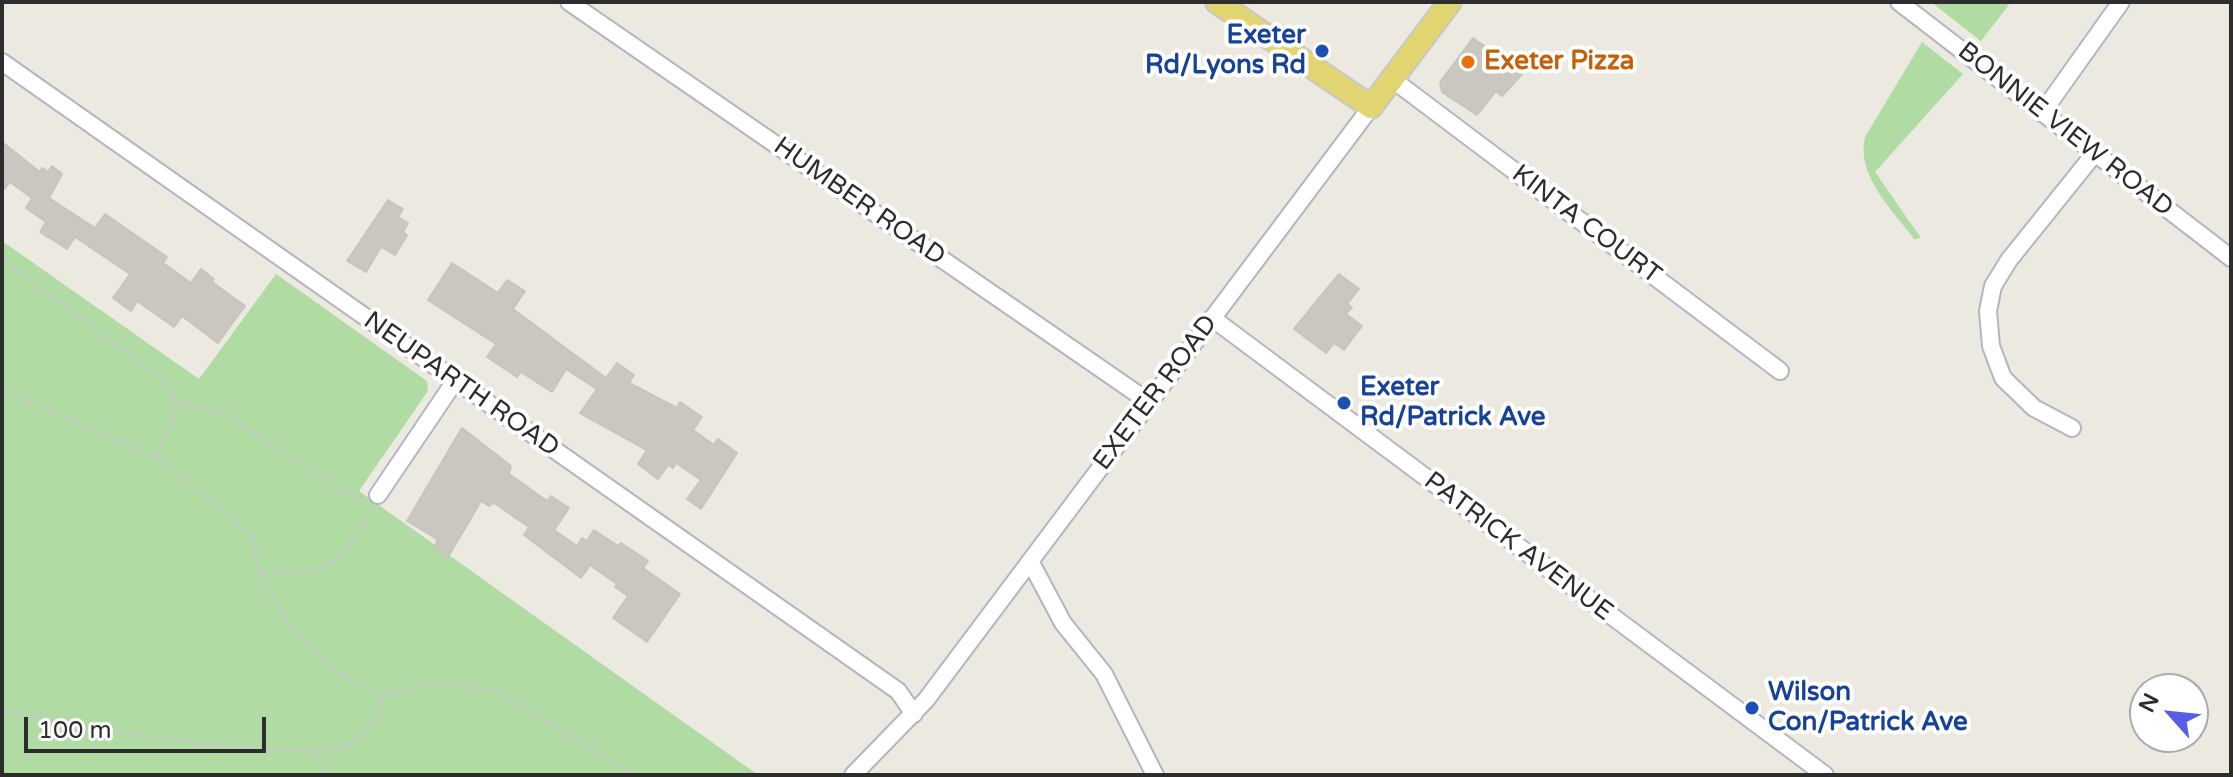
<!DOCTYPE html>
<html>
<head>
<meta charset="utf-8">
<style>
  body { margin:0 }
  #map { position:relative; width:2233px; height:777px; overflow:hidden; background:#ece9e1; font-family:"Varela Round",sans-serif }
  canvas { display:block }
  .frame { position:absolute; inset:0; border:4px solid #2d2d2d; pointer-events:none }
  .north { position:absolute; left:2129px; top:673px; width:80px; height:80px; box-sizing:border-box; background:#fff; border:2px solid #ababab; border-radius:50%; rotate:297deg; font-size:22px; font-weight:700; line-height:32px; text-align:center; color:#2d2d2d }
  .north::after { content:''; display:block; margin:auto; width:28px; height:36px; background:#565ee5; clip-path:polygon(50% 0,100% 100%,50% 72%,0 100%) }
  .scale { position:absolute; left:24px; top:717px; width:242px; height:36px; box-sizing:border-box; border:4px solid #2d2d2d; border-top:0; padding-left:10px; font-size:24px; line-height:28px; white-space:nowrap; color:#2d2d2d; -webkit-text-stroke:6px #fff; paint-order:stroke }
</style>
</head>
<body>
<div id="map">
<canvas width="2233" height="777"></canvas>
<div class="frame"></div>
<div class="north">N</div>
<div class="scale">100 m</div>
</div>
<script>
const c = document.querySelector('canvas').getContext('2d');
c.lineJoin = 'round';
function paint(path, color) { c.fillStyle = color; c.fill(path, 'evenodd'); }
function trace(path, color, width, dash) { c.strokeStyle = color; c.lineWidth = width; c.lineCap = dash ? 'butt' : 'round'; c.setLineDash(dash || []); c.stroke(path); }
function label(font, color, halo, rows, align = 'center') {
  c.font = font + ' "Varela Round",sans-serif'; c.lineWidth = 8; c.setLineDash([]); c.textBaseline = 'middle'; c.strokeStyle = halo; c.fillStyle = color; for (const [text, x, y, turn = 0] of rows) {
    c.save(); c.translate(x, y); c.rotate((+turn || 0) * Math.PI / 180); c.textAlign = isNaN(turn) ? turn : align; if (halo) c.strokeText(text, 0, 0); c.fillText(text, 0, 0); c.restore();
  }
}
const green = new Path2D(`
  M1931,2H2011L1981,41Z
  M1922,42L1963,74L1875,172L1921,238L1914,239C1892,209 1856,176 1865,137Z
  M2,241L199,379L276,274L427,381L428,391L359,491L758,775H2Z`);
const building = new Path2D(`
  M1473,38L1522,74L1502,96L1496,91L1477,115L1442,92L1440,82Z
  M2,142L40,172L42,168L48,172L52,166L62,174L49,198L95,228L105,214L167,257L163,263L191,283L201,269L214,279L212,282L245,306L218,343L182,316L174,327L137,301L131,311L113,298L130,274L75,237L67,249L40,232L46,222L26,208L32,198L10,182L2,192Z
  M388,200L403,209L398,217L408,223L403,232L407,235L395,255L381,247L366,272L347,261Z
  M452,263L498,293L507,280L525,291L513,309L606,378L617,363L634,375L629,383L677,408L680,402L702,417L693,430L714,445L718,439L737,453L701,509L687,499L701,480L676,463L673,468L668,465L658,479L638,464L647,450L580,413L597,389L592,386L566,369L552,392L521,372L517,377L487,357L496,344L428,300Z
  M1339,274L1359,289L1347,304L1352,307L1346,314L1362,326L1344,350L1334,343L1326,353L1294,329Z
  M462,428L511,466L509,474L547,501L551,496L569,508L554,530L577,546L582,538L587,541L594,530L618,546L621,543L648,561L643,568L680,594L647,642L613,618L628,596L615,587L617,584L590,565L581,578L524,535L529,527L494,503L489,506L481,501L448,557L435,549L437,539L407,521Z`);
const path = new Path2D(`
  M2,258L162,379L176,402L172,423L156,457
  M2,390L156,457L253,536L259,573L290,625L332,669L380,695L432,684L494,690L636,775
  M176,402L202,406L223,413L365,503
  M259,573C306,568 327,579 356,537C362,528 367,520 370,509
  M2,708C53,724 306,766 347,745C359,738 372,719 381,709L380,695
  M312,749L329,775`);
const minor = new Path2D(`
  M569,2L1149,402
  M1899,2L2231,258
  M2,62L898,691L914,714
  M1392,79L1780,371
  M2042,113L2121,2
  M1212,318L1825,775
  M2072,428L2034,408L2003,378L1991,346L1988,311L1993,286L2009,260L2095,153
  M378,495L455,381
  M1030,561L1063,623L1104,674L1155,775
  M853,775L926,700L1371,107`);
const major = new Path2D(`
  M1217,2L1371,107L1450,2`);
const markers = [
  [1322,51,8,"#1a4fb4"],
  [1468,62,8,"#e8710a"],
  [1344,403,8,"#1a4fb4"],
  [1752,708,8,"#1a4fb4"]
];
const transitNames = [
  ["Exeter",1306,36,"right"],
  ["Rd/Lyons Rd",1306,66,"right"],
  ["Exeter",1360,388],
  ["Rd/Patrick Ave",1360,418],
  ["Wilson",1768,693],
  ["Con/Patrick Ave",1768,723]
];
const foodNames = [
  ["Exeter Pizza",1484,62]
];
const streetNames = [
  ["BONNIE VIEW ROAD",2065,130,38],
  ["HUMBER ROAD",859,202,35],
  ["KINTA COURT",1586,225,37],
  ["NEUPARTH ROAD",461,385,35],
  ["EXETER ROAD",1156,393,-53],
  ["PATRICK AVENUE",1518,547,37]
];
paint(green, '#b0dca4');
paint(building, '#c9c7bf');
trace(building, '#c8c5bb', 2);
trace(minor, '#b4b5bf', 20);
trace(major, '#c8c8c8', 26);
trace(path, '#c8c8c8', 3, [6, 4]);
trace(minor, '#fff', 16);
trace(major, '#e1d572', 22);
for (const [x, y, r, color] of markers) { const dot = new Path2D(); dot.arc(x, y, r, 0, 2 * Math.PI); c.fillStyle = color; c.fill(dot); trace(dot, '#fff', 3); }
label('bold 26px', '#164399', '#fff', transitNames, 'left');
label('bold 26px', '#c56008', '#fff', foodNames, 'left');
label('26px', '#2d2d2d', '#fff', streetNames);
</script>
</body>
</html>
